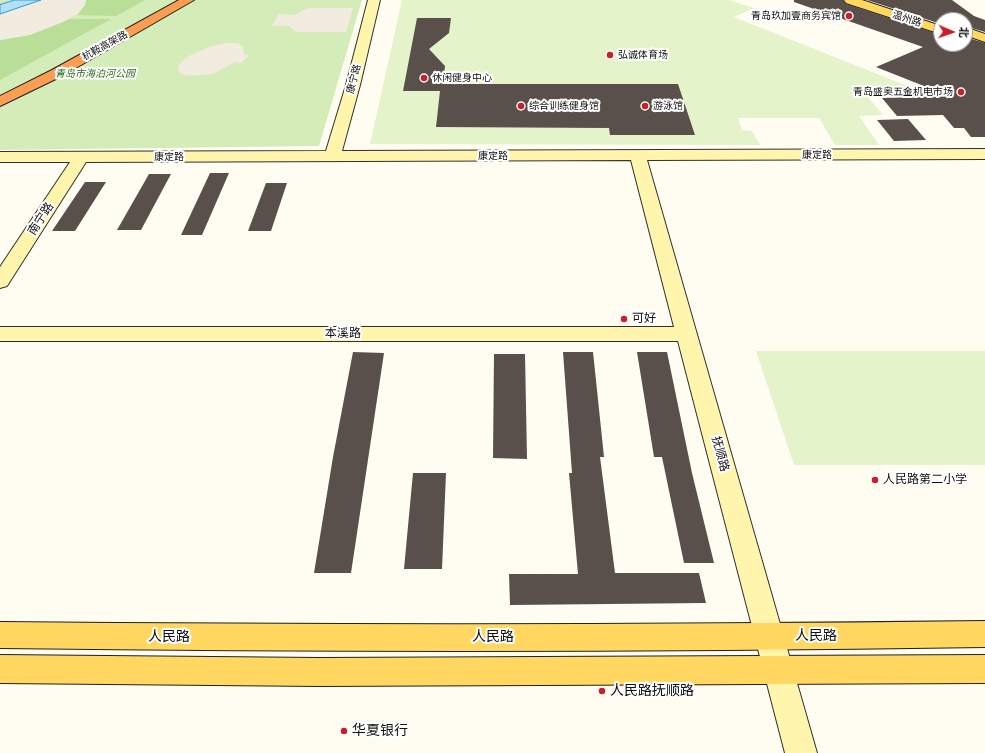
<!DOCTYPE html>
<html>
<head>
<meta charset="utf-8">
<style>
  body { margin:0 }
  #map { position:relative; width:985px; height:753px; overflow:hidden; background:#fffcf1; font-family:Lora,"Noto Sans SC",serif }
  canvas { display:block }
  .north { position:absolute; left:933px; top:12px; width:40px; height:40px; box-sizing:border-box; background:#fff; border:1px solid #9f9f9f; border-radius:50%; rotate:92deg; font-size:11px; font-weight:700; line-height:16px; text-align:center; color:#0f0f0f }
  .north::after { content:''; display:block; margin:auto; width:14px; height:18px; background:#c81f29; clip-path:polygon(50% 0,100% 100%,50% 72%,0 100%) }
</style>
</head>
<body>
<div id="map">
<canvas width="985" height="753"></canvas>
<div class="north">北</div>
</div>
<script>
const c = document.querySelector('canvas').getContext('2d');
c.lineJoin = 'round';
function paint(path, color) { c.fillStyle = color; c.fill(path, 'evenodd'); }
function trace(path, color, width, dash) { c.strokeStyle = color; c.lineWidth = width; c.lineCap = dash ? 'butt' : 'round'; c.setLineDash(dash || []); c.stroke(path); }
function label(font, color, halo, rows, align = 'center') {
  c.font = font + ' Lora,"Noto Sans SC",serif'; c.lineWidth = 4; c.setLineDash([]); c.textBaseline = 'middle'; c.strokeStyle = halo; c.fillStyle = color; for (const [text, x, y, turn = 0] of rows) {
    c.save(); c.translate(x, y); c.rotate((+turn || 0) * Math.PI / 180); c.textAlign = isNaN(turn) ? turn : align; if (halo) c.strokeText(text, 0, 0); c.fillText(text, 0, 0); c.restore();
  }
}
const green = new Path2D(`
  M0,0H362L319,146L0,150Z`);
const forest = new Path2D(`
  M86,0H145L116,16L75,15L85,5Z
  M69,19H111L0,80V40L30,35Z`);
const pitch = new Path2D(`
  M402,0H729L754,8L734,17L930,95L865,94L883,115L859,116L879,145H835L819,118H738L742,130L752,131L760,145L370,144Z
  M756,351H985V465H794Z`);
const plaza = new Path2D(`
  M41,0H86L85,5L78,14L63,22L30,35L0,40V14Z
  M308,8H353L346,32H296L289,26H272L279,14L295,15Z
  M226,43H238L243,47L244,54L249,55L241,63L235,62L213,74L187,76L179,73L178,67L182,61L191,55L212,46Z`);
const water = new Path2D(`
  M15,0H41L0,14V5Z`);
const building = new Path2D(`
  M794,0H843L846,4L941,35V44H965V37L985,43V137H971L964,128H954L943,115L897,116L882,98L949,96L876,67L923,47L794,2Z
  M867,0H952L974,16L985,20V32L965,26V20H941V24Z
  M417,18H451L449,33L429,49L445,66L443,84H678L695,135H610L609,128L436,127L440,91H403Z
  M908,119L926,140L894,141L877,120Z
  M210,173H229L202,235H181Z
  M149,174H171L141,230H117Z
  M85,182H106L75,231H52Z
  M266,183H287L271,231H248Z
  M353,352L384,353L351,573H314L333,457Z
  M563,352H593L604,457H600L615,573H699L706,603L510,605L509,574H578L569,473H572Z
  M637,352H667L692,473L714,563H684L662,457H654Z
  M494,354H525L527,459L493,458Z
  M413,473H446L442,569H404Z`);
const secondary = new Path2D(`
  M368,0H380L360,85L342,151L985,149V159L647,160L817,753H785L678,341H0V327H674L631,160L86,162L7,286L0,288V267L70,162H0V152L326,151L346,85Z`);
const primary = new Path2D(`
  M844,0H862L941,26V34L846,3Z
  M965,27L985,34V42L965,35Z
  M985,621V647C657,652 328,652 0,648V622C328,625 657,625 985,621Z
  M0,655L319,658L985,655V683L319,686L0,683Z`);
const highway = new Path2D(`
  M179,0H194L62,76L0,106V96L52,70Z`);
const markers = [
  [849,16,4,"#c81f29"],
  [610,55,4,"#c81f29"],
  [424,78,4,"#c81f29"],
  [961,92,4,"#c81f29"],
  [521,106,4,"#c81f29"],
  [645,106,4,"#c81f29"],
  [624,319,4,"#c81f29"],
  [875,480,4,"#c81f29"],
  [602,691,4,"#c81f29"],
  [344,731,4,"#c81f29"]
];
const farPoinames = [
  ["青岛玖加壹商务宾馆",841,16,"right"],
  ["弘诚体育场",618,55],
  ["休闲健身中心",432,78],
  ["青岛盛奥五金机电市场",953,92,"right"],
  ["综合训练健身馆",529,106],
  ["游泳馆",653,106]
];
const farStreetnames = [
  ["温州路",907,19,18],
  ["杭鞍高架路",105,46,-29],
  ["康宁路",354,79,-75],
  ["康定路",817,155],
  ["康定路",493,156],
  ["康定路",169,157]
];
const farParknames = [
  ["青岛市海泊河公园",95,74]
];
const streetNames = [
  ["南宁路",41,219,-57],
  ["本溪路",343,334],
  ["抚顺路",720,454,75]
];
const poiNames = [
  ["可好",632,319],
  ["人民路第二小学",883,480]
];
const nearStreetnames = [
  ["人民路",816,636],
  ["人民路",169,637],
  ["人民路",493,637]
];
const nearPoinames = [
  ["人民路抚顺路",610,691],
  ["华夏银行",352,731]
];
paint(green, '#d4ecb8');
paint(forest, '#b8de97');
paint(pitch, '#e5f3cb');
paint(plaza, '#f1ecdf');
paint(water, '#b3e0f9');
trace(water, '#3697d4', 1);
paint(building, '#59504b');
trace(secondary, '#313131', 2);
trace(primary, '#202020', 2);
trace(highway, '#202020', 2);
paint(secondary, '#fff5ac');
paint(primary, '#ffd761');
paint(highway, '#fb9e53');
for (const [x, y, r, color] of markers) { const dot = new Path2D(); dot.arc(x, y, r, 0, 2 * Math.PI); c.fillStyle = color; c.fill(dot); trace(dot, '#fff', 1.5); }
label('10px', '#0f0f0f', '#fff', farPoinames, 'left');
label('10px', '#0f0f0f', '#fff', farStreetnames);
label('italic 10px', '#2d6b1b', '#fff', farParknames);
label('12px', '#0f0f0f', '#fff', streetNames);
label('12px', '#0f0f0f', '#fff', poiNames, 'left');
label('14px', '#0f0f0f', '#fff', nearStreetnames);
label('14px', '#0f0f0f', '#fff', nearPoinames, 'left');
</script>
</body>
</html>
